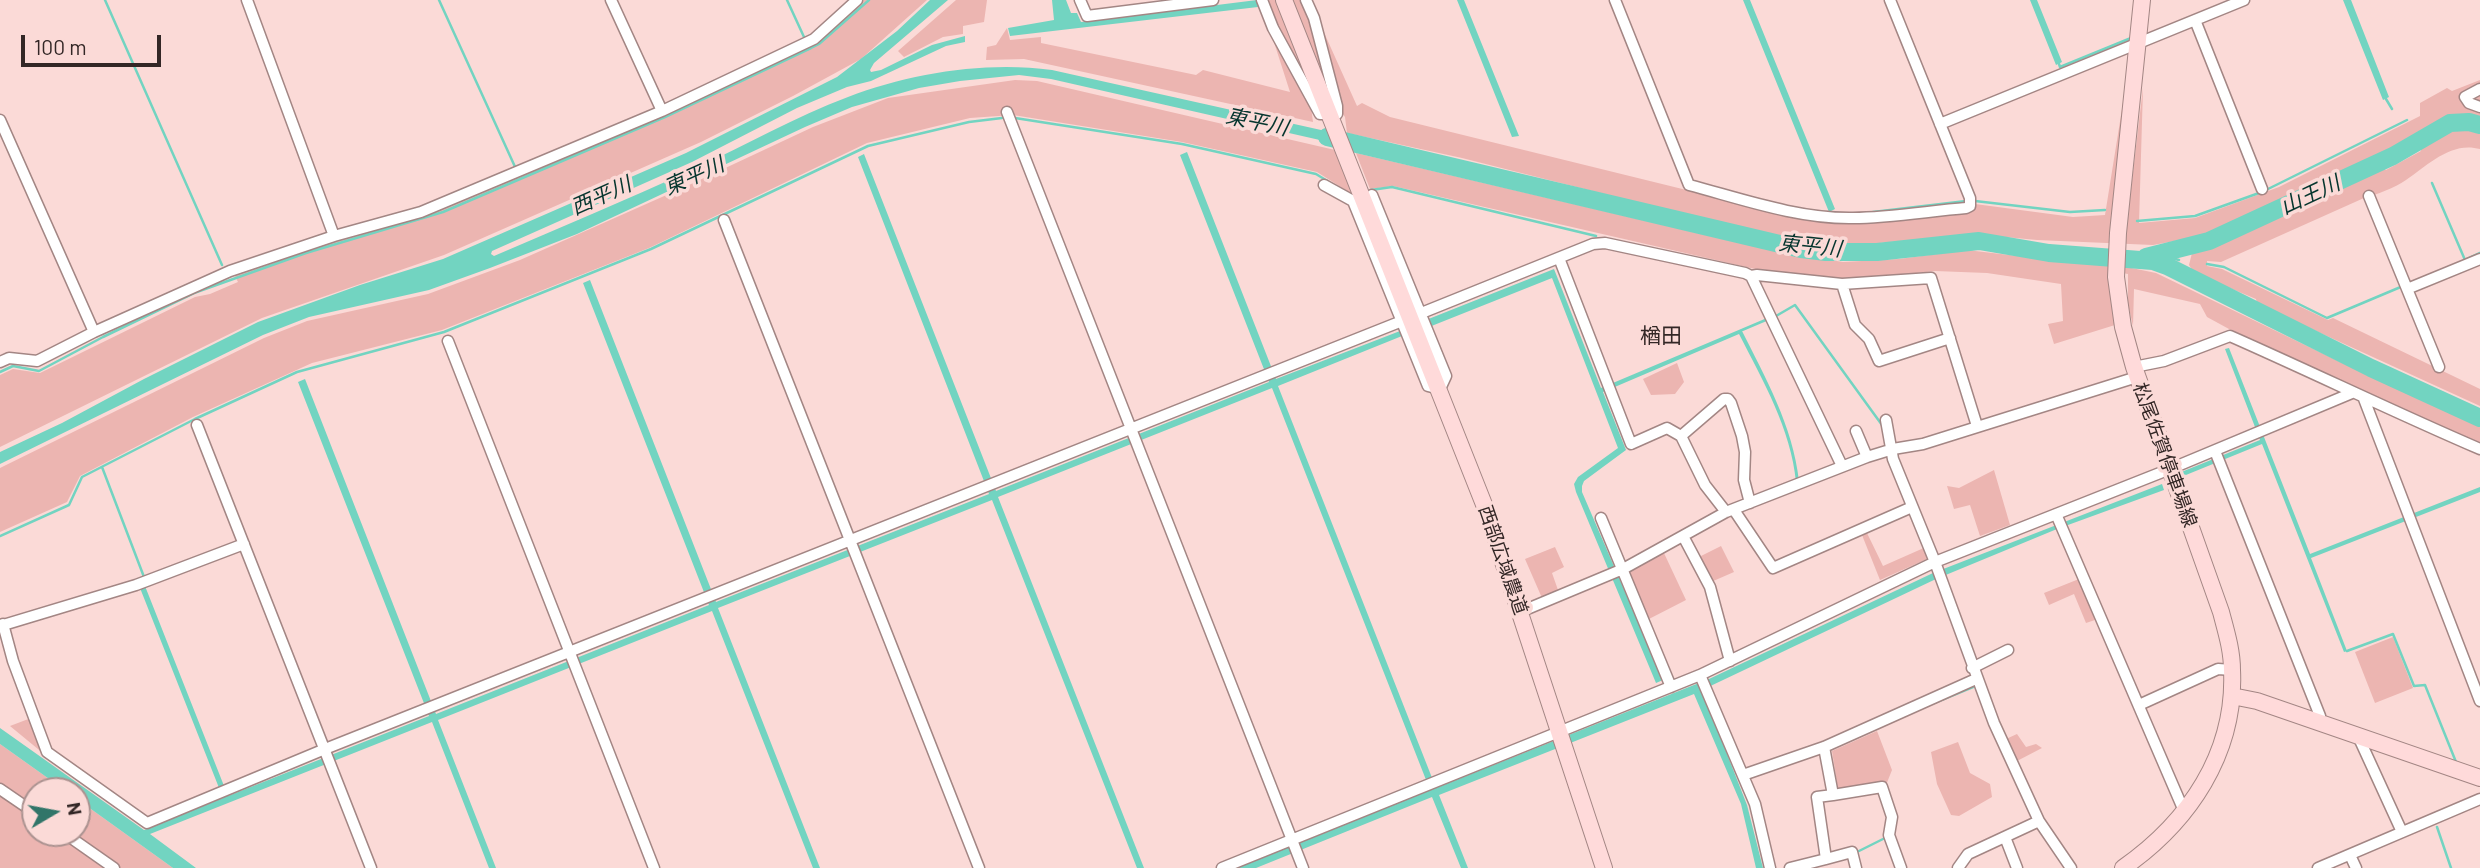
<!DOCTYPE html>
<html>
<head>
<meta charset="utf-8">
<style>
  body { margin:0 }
  #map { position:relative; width:2480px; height:868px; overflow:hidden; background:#fbdad7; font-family:Barlow,sans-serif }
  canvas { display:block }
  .north { position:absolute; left:21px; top:777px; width:70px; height:70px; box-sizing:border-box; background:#fbdad7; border:2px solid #ab9290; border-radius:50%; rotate:80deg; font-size:19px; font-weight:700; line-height:28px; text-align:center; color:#332726 }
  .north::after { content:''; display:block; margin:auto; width:24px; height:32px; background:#317569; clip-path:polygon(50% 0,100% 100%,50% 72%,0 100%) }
  .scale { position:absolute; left:21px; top:35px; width:140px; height:32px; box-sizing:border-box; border:4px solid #332726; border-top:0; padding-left:9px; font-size:21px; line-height:24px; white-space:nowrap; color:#332726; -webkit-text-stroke:5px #fbdad7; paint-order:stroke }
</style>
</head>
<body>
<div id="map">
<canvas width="2480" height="868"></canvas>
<div class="north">N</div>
<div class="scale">100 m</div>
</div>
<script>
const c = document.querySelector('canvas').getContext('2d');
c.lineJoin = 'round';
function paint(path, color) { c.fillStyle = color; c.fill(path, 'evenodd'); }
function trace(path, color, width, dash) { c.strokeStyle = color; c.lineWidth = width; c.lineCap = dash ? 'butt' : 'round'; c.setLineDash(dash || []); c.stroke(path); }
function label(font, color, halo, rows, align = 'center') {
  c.font = font + ' Barlow,"Noto Sans JP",sans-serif'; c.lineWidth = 7; c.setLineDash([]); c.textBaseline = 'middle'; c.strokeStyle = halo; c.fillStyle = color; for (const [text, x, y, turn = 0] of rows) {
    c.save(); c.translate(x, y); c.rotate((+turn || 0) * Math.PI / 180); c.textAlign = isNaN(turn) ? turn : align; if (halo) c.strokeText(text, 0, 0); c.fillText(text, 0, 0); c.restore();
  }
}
const green = new Path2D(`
  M864,0H927L861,59L793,96L701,142L444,255L262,318L0,447V375L13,369L40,373L195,297L210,294L238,282L233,272L335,240L421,216L817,42Z
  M956,0H987L984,22L963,26V34L943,37L904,57L898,51Z
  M1266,0H1302L1322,28L1357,106L1362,103L1390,117L1792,216L1852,222L1975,204L2073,217L2105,215L2126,84L2125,239L2143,88L2139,223L2195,218L2279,187L2420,116V103L2447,88L2452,91L2480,80V118L2475,116L2449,117L2378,157L2214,234L2153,245L2037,240L1973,234L1859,245L1812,243L1766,235L1462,158L1347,133L1345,117L1329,94L1311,107L1313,122L1024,59L986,60L987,47L996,45L1007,28L1010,40L1041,37V43L1196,75L1203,70L1290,92L1272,36Z
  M1015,80L1037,81L1335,150L1352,194L1317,172L1182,142L1013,115L970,118L867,143L649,248L442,330L312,363L193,417L80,476L67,502L0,532V468L264,338L307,321L428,294L520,260L689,185L813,127L888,98Z
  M2469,127L2480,130V149C2451,141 2428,165 2406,180C2394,188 2378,194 2364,198L2221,262L2207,261V266L2222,269L2328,320L2333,318L2480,389V406L2257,304L2256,299L2194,273L2189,265L2192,253L2380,167L2386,170L2421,151L2420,147L2449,130Z
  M1356,153L1774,251L1843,262L1899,259L1967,250L2060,261L2107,263L2156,273L2363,373L2480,425V444L2229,329L2207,317L2200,304L2134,289L2133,326L2128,304V274L2110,271L2115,325L2054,344L2048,324L2063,321L2061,284L1987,273L1935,271L1844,281L1755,269L1393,186L1370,189Z
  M1677,363L1684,382L1675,394L1651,395L1643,379Z
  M1994,470L2010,525L1980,536L1970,505L1954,509L1947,486L1959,488Z
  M1867,533L1883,566L1926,547L1927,559L1880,580L1862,535Z
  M1721,546L1734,572L1711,582L1697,558Z
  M1555,547L1564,567L1552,573L1558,590L1542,598L1525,559Z
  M1663,551L1686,600L1647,620L1626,571Z
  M2079,579L2095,620L2086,623L2074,594L2049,605L2044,593Z
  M2393,637L2413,688L2375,703L2355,652Z
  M31,718L44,754L10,726Z
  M1877,731L1892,770L1886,785L1838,789L1832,751Z
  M2017,734L2026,747L2036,744L2042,748L2017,761L2006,739Z
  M1958,742L1970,773L1990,784L1992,797L1959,816L1951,815L1937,784L1931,752Z
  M0,744L66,791H35V833H77V799L173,868H0Z`);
const water = new Path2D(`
  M930,0H948L874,63L870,70L871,72L881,70L932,45L965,36V42L946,46L871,81L847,87L797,108L692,162L492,251L491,254L494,256C561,227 628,199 694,169C746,145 795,117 848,97C911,73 986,61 1052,70L1330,132L1333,143L1051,79L1019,75L960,81L919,88L852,107L805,127L577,234L490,268L429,290L309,317L263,335L0,464V452L62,423L144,379L258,322L360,285L443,259L686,153L837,77L897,31Z
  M1052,0H1066L1071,13H1077L1081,22L1257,0L1258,7L1010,36L1008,28L1054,20Z
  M1457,0H1464L1519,136L1512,137Z
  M1743,0H1750L1835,209L1829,212Z
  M2030,0H2037L2062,62L2056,65Z
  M2343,0H2351L2389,97L2383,100Z
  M1187,152L1276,379L1400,331L1402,336L1278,386L1436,788L1709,679L1933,573L2162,484L2164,490L2057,529L1936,579L1702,690L1747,805L1763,868H1756L1741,804L1694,694L1439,795L1468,868H1461L1432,797L1256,868H1235L1430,790L1272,388L998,497L1144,868H1137L992,500L718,608L820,868H813L712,611L438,720L496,868H489L432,722L150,834L196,868H173L77,799V791H66L0,744V728L144,830L223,798L140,588L145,586L228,796L429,716L298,382L305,379L436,714L709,605L583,283L590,280L716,602L989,494L858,157L864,154L996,491L1269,382L1180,155Z
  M1554,269L1601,388L1741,329C1765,377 1793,426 1799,481L1796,482C1791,429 1763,381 1739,334L1603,392L1626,450L1584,481L1582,486V492L1663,680L1656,683L1576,492L1574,484L1578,477L1618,448L1552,278L1429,327L1426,320Z
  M2229,348L2310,554L2480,487V492L2311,558L2347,651L2344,652L2262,444L2181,477L2179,473L2260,440L2225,349Z`);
const stream = new Path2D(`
  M105,0L222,265
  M439,0L516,169
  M787,0L804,37
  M2059,64L2060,67L2131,38
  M2386,99L2392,109
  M1015,118L1182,144L1316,174L1329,182
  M2432,183L2465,260L2480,253
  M1371,190L1392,187L1596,236
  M2266,190L2407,120
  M1975,201L2070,212L2105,210
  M1873,212L1966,201
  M2137,221L2195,216L2259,193
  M2160,255L2179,260
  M2207,264L2224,267L2327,318L2403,286
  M1776,316L1795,305L1882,425
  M1742,330L1768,319
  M0,372L13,366L39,371L103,337L194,293L306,253L443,212L665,117L811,48L819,44L869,0
  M102,467L144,577
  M0,536L69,505L82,477L195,419L297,372L444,332L651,249L868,146L969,122L1002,118
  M2347,651L2393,634L2414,686L2425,685L2456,762
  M1934,703L1973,687
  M2437,827L2451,868
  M1857,852L1885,838`);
const river = new Path2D(`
  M1327,137L1801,249L1826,252H1877L1979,241L2049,253L2153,261L2167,266L2371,368L2480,418
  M2146,257L2209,241L2393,156L2450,123L2469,122L2480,125`);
const street = new Path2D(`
  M247,0L334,236
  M1080,0L1087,16L1213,0
  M1262,0L1273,28L1320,114H1337V106L1314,18L1306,0
  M1615,0L1689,185C1742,199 1798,219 1853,218C1890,218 1929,211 1966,208L1970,206V198L1890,0
  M2195,20L2262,189
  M2480,89L2465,97L2469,103L2480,107
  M662,111L814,39L857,0
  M1007,112L1303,868
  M0,120L94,332
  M1940,124L2244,0
  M1324,185L1353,201L1428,386L1440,389L1446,376L1372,195
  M2369,196L2439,367
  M724,220L979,868
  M1559,258L1631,444L1667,428L1681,436L1724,399H1728L1731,403L1742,436L1745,452L1744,480L1750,503
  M1751,276L1842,466
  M1842,284L1855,325L1869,339L1879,361L1950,338
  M2407,289L2480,259
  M1419,314L1593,244L1605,243L1745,273L1751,276L1757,275L1842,284L1931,278L1977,426
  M448,341L654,868
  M0,362L9,358L37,361L94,332L230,271L334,236L421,212L662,111L611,0
  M2134,367L2164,361L2230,336C2314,373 2396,413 2480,449
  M2364,399L2480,701
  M197,425L371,868
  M1856,431L1867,457
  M1681,436L1705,485L1726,512
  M2215,451L2320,716L2318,722
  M1734,510L1773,568L1912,507
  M2056,514L2184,811
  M1601,518L1671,687
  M1683,536L1710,587L1730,661
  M1520,612L1623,569L1726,512L1867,457L1893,449L1923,444L2137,377
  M3,624L13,661L47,752L147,823L325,749L1402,321
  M0,626L136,585L244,544
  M1972,668L2008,650
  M1700,675L1755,804L1770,868
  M2139,705L2218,669L2232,670
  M2358,736L2402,832
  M1824,747L1833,795L1882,787L1892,817L1889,835L1901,868
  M1743,775L1824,747L1976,679
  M0,789L35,813
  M64,833L114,868
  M2005,837L2017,868
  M2350,855L2356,868
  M1826,859L1852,852L1856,868
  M1222,868L1700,675L1935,562L1893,459L1886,420
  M1790,868L1826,859L1817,797L1833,795
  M1958,868L1968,854L2039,821
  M2071,868L2039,821L1994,723L1935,562L2170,469L2352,393
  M2318,868L2480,799`);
const secondary = new Path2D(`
  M1284,0L1485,507L1604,868
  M2232,696L2257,701L2480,778
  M2123,868C2189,822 2236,753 2232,670C2232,650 2226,631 2221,612L2134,367L2123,327L2116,277L2118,233L2142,0`);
const streetNames = [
  ["松尾佐賀停車場線",2165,455,70],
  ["西部広域農道",1503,560,71]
];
const waterNames = [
  ["東平川",1257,122,12],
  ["東平川",694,176,-24],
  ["山王川",2310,195,-25],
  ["西平川",601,196,-24],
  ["東平川",1810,246,6]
];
const neighbourhoodNames = [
  ["楢田",1661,336]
];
paint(green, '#ecb5b1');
paint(water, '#72d4c1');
trace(stream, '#72d4c1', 2.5);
trace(river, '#72d4c1', 18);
trace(street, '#a38684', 13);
trace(secondary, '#a38684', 18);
trace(street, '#fff', 10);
trace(secondary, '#ffdada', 16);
label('19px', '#332726', '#fbdad7', streetNames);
label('italic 21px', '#05352e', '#fbdad7', waterNames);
label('21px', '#332726', '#fbdad7', neighbourhoodNames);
</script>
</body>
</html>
